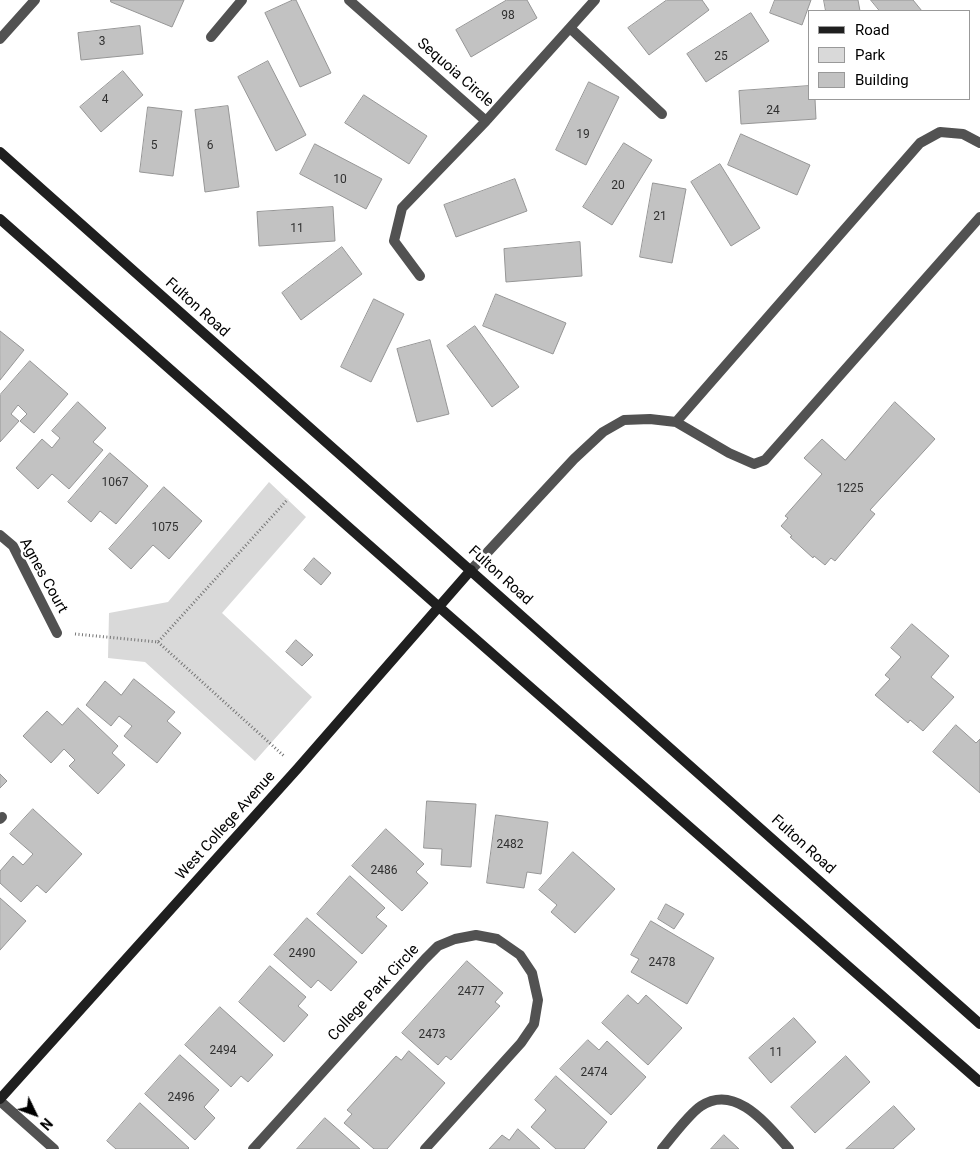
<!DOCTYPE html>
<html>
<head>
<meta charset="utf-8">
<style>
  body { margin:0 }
  #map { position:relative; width:980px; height:1149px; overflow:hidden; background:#fff; font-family:Roboto,sans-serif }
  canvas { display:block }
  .legend { position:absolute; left:808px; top:10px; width:162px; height:90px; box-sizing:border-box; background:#fff; border:1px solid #999; margin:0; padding:6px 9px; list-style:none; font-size:15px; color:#000 }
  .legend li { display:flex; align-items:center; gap:10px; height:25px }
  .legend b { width:25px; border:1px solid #999 }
  .north { position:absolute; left:10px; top:1089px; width:50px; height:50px; -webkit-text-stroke:4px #fff; paint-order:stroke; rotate:132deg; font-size:14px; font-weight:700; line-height:20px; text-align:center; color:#000 }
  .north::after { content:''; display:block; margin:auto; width:18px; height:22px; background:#000; clip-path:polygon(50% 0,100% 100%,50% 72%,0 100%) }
</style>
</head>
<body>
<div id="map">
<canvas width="980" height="1149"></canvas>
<ul class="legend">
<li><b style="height:6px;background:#1f1f1f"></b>Road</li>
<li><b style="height:14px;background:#d9d9d9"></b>Park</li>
<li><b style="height:14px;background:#c2c2c2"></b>Building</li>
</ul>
<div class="north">N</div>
</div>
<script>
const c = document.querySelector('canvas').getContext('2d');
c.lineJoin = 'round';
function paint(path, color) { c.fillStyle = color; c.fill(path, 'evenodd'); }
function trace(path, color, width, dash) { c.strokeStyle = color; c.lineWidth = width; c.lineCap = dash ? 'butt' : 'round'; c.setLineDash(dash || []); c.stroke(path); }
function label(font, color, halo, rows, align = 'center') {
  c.font = font + ' Roboto,sans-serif'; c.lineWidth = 5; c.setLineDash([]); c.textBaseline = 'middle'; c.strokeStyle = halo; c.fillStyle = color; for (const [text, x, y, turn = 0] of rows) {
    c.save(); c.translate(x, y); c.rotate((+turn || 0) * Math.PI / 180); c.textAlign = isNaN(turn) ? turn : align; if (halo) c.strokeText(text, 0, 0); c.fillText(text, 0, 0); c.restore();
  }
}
const green = new Path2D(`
  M269,482L306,517L222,613L312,697L255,761L145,662L108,658L109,613L168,602Z`);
const building = new Path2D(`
  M111,0H184L172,27L111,2Z
  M293,0H296L331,73L300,87L265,13Z
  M507,0H527L537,18L471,57L456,30Z
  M667,0H702L709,10L649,55L628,28Z
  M775,0H811L802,25L770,13Z
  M824,0H858L860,11H826Z
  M871,0H913L922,11H880Z
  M751,13L769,41L706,82L687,54Z
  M140,26L143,54L81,60L78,33Z
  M268,61L306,135L276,151L238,77Z
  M123,71L143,95L101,132L80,107Z
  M589,82L619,97L586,165L556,150Z
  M809,86V99H815L816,119L741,124L739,91Z
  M364,95L427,136L409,164L345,123Z
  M228,106L239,187L205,192L195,110Z
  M148,107L182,111L173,176L140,172Z
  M741,134L810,165L797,195L728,165Z
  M624,143L652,160L612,225L583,207Z
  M315,144L382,179L366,209L300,174Z
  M720,164L760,228L731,246L691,182Z
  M515,179L527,211L456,237L444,205Z
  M653,183L686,189L672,263L640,257Z
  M333,207L335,241L259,246L257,212Z
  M580,242L582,276L506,282L504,249Z
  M342,247L362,274L301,320L282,293Z
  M496,294L566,323L553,354L483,326Z
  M374,299L404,314L371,382L341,367Z
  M475,326L519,387L492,407L447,346Z
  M0,331L24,350L0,380Z
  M430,340L449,414L417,422L397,349Z
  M30,361L68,394L34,433L20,421L27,414L18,405L11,414L19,421L0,442V395Z
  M78,402L106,428L93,442L103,450L69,489L52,474L38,489L16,468L42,439L52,448L60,438L52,431Z
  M895,402L935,439L870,510L875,514L835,561L831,558L825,565L814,556L813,558L790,537L792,536L781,526L788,518L785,516L822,474L804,458L822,439L845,460Z
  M110,453L148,486L116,524L100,511L91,522L68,502Z
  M164,487L202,521L169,559L153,545L131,569L109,549Z
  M314,558L331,573L321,585L304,570Z
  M912,624L949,656L931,677L954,697L923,731L910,720L908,723L875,695L890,679L885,675L901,657L891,648Z
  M296,640L313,655L302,666L286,652Z
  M134,679L175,712L167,721L181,733L157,763L124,736L132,726L119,716L111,726L86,705L105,681L121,695Z
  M78,708L118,746L112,753L125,765L98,794L69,766L75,760L64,749L51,763L23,736L47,711L62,725Z
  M956,725L976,743L980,739V793L933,752Z
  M0,774L7,781L0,788Z
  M427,801L476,804L471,867L441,865L442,849L424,848Z
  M33,809L82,854L46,893L37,885L21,902L0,883V871L13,856L23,865L33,854L10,834Z
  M496,815L548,822L541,874L527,872L524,888L487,883Z
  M386,829L424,864L416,872L428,883L402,911L352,866Z
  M573,852L615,889L575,933L551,912L557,905L539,890Z
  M350,876L385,908L376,917L387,926L362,954L317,914Z
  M0,898L26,921L0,950Z
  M666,904L684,914L674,929L658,919Z
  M307,918L357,962L331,991L318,980L311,988L274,955Z
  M651,921L714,958L687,1004L631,972L639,959L631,955Z
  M467,961L503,993L495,1002L500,1006L451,1060L446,1056L438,1065L402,1033Z
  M270,966L306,997L298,1006L308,1015L284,1042L239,1002Z
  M628,995L638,1004L646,995L682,1028L648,1065L602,1023Z
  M220,1007L273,1055L248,1082L241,1076L231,1087L185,1045Z
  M794,1018L816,1042L771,1083L749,1058Z
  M588,1040L599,1050L607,1041L646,1077L611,1115L560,1069Z
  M409,1051L445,1083L387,1149H374L344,1123L352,1114L347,1110L396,1056L401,1060Z
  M180,1055L219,1090L204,1107L215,1118L195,1140L145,1094Z
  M846,1056L870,1082L815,1133L791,1107Z
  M556,1076L607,1122L584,1149H556L531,1127L546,1110L535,1100Z
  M140,1103L189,1148L188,1149H116L107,1141Z
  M894,1106L915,1129L893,1149H846Z
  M325,1118L360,1149H297Z
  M518,1129L540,1149H489L502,1135L509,1140Z
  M724,1135L739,1149H711Z`);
const path = new Path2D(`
  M75,634L158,642L288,499
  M158,642L284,756`);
const lane = new Path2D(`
  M676,422L920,143L940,132L963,134L980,143
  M471,570L574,459L603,432L624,420L650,419L676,422L729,453L754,464L765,460L980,217`);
const street = new Path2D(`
  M349,0L486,121L595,0
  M570,28L662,114
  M211,37L242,0
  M0,39L35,0
  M420,276L394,241L402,208L486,121
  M0,535L13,546L57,633
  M0,819L2,817
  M0,1101L54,1149
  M253,1149L425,959L438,946L455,939L476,935L497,939L520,955L532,973L538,1000L534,1024L521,1043L425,1149
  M662,1149C671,1138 690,1113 701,1106C736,1083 768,1126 789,1149`);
const secondary = new Path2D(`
  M0,152L980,1024
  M0,219L439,607L980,1082
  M0,1099L298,768L471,570`);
const numberNames = [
  ["98",508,16],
  ["3",102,42],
  ["25",721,57],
  ["4",105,100],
  ["24",773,111],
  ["19",583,135],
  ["5",154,146],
  ["6",210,146],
  ["10",340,180],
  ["20",618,186],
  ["21",660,217],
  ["11",297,229],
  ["1067",115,483],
  ["1225",850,489],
  ["1075",165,528],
  ["2482",510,845],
  ["2486",384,871],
  ["2490",302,954],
  ["2478",662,963],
  ["2477",471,992],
  ["2473",432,1035],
  ["2494",223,1051],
  ["11",776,1053],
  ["2474",594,1073],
  ["2496",181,1098]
];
const streetNames = [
  ["Sequoia Circle",455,73,41],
  ["Fulton Road",197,308,42],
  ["Agnes Court",43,576,61],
  ["Fulton Road",500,576,42],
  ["West College Avenue",226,826,-48],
  ["Fulton Road",803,845,42],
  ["College Park Circle",374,993,-47]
];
paint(green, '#d9d9d9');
paint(building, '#c2c2c2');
trace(building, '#969696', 1);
trace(path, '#747474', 3, [1, 2.5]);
trace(lane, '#525252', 10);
trace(street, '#525252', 10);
trace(secondary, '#1f1f1f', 10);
label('12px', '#303030', null, numberNames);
label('15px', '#000', '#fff', streetNames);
</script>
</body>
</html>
